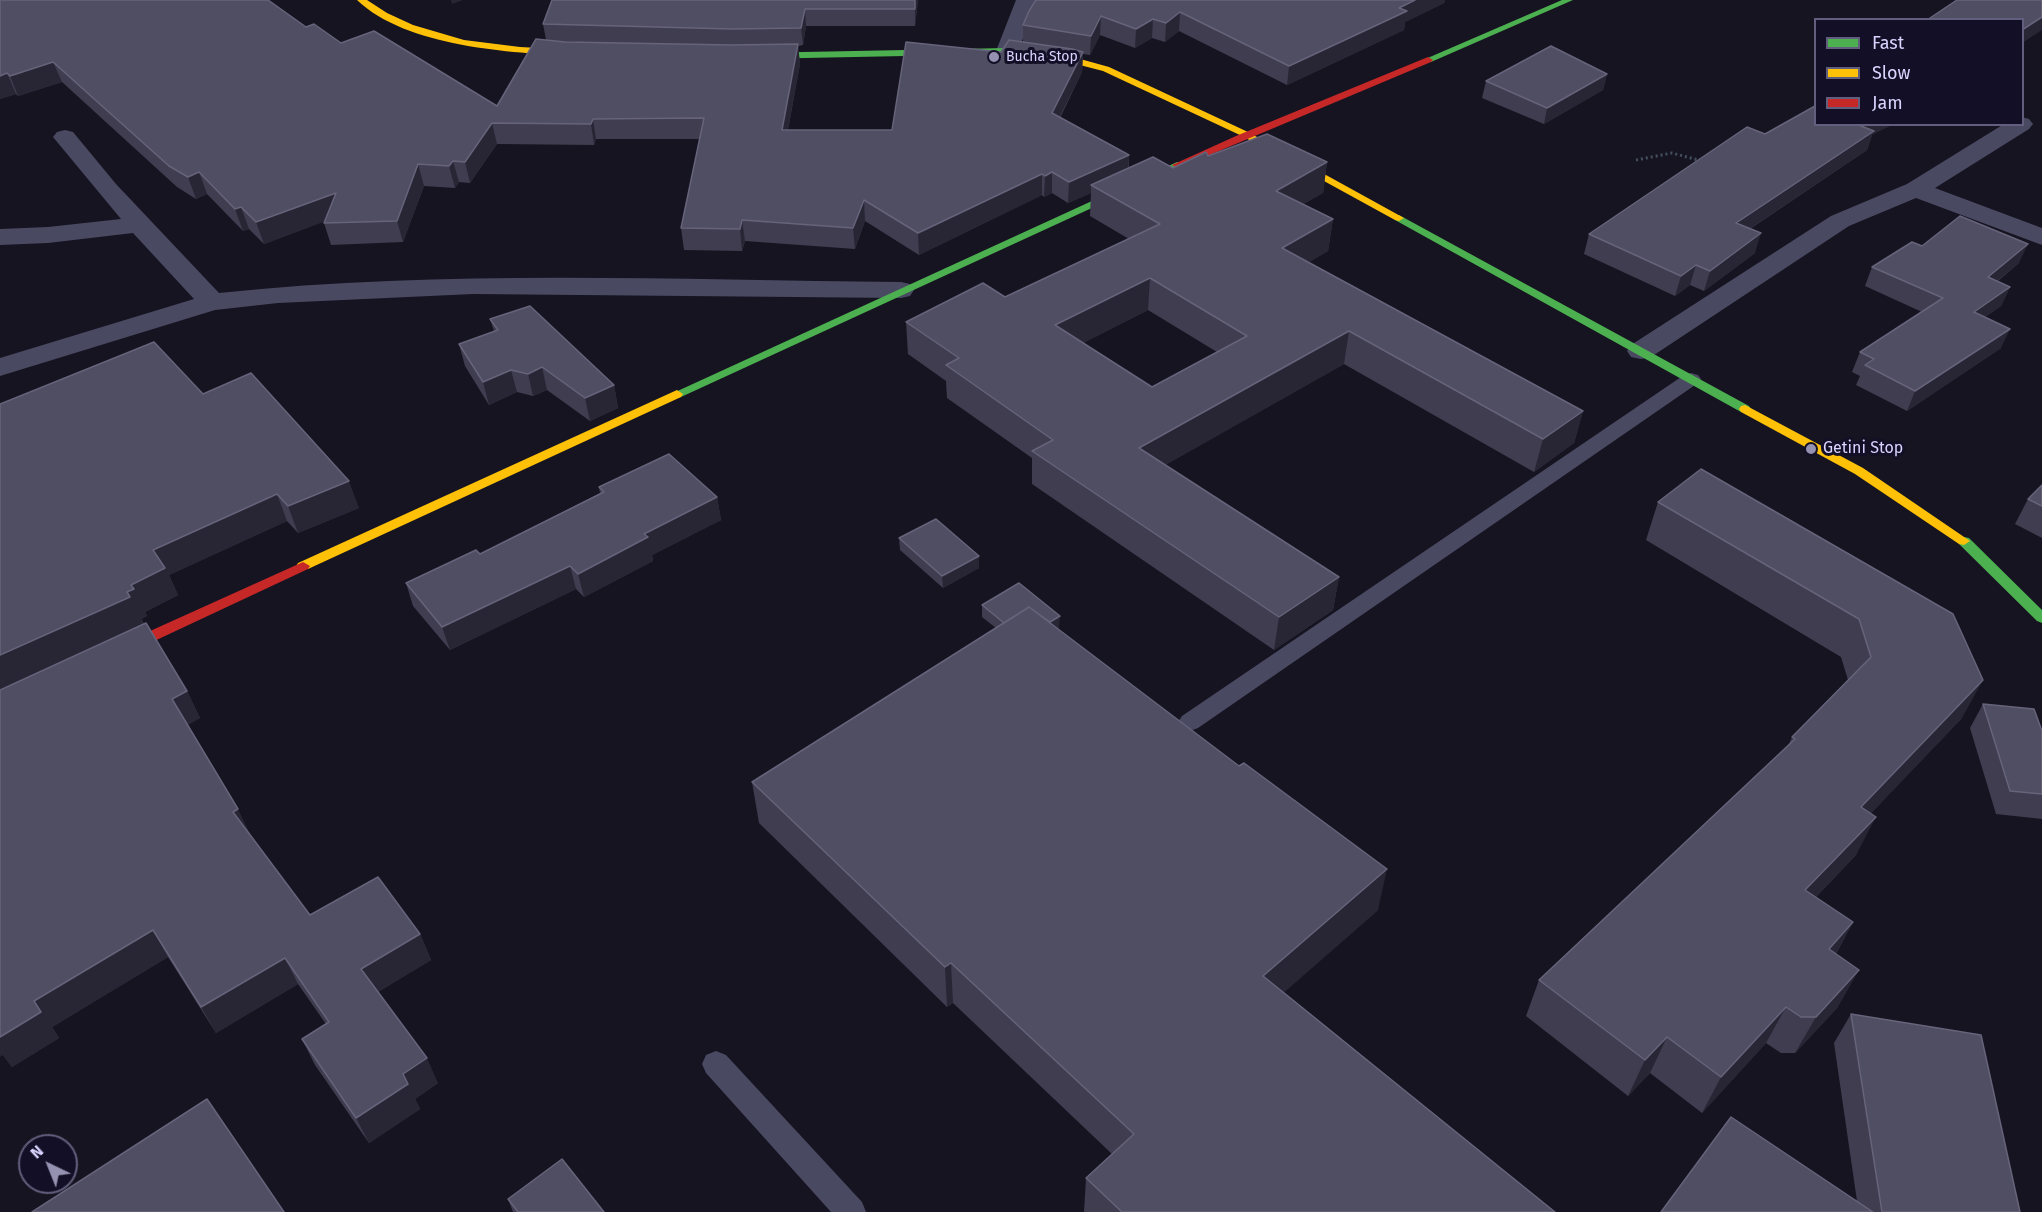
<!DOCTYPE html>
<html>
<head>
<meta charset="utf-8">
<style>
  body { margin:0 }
  #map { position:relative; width:2042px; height:1212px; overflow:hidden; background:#161421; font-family:"Fira Sans",sans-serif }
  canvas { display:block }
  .legend { position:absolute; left:1814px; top:18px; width:210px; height:108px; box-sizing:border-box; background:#130f26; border:2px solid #625e7d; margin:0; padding:8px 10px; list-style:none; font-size:18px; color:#d9d4ff }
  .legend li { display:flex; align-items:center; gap:12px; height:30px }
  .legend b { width:30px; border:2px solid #625e7d }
  .north { position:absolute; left:18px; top:1134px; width:60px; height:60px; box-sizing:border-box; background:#130f26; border:2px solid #625e7d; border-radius:50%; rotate:317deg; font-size:16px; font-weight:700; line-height:24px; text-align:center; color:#d9d4ff }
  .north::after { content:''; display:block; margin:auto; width:21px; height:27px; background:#9591b1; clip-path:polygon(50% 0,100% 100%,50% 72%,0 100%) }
</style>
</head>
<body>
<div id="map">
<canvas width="2042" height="1212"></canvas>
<ul class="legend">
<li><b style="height:8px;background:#4caf50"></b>Fast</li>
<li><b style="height:8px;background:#ffc107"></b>Slow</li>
<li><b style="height:8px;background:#c62828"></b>Jam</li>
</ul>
<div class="north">N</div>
</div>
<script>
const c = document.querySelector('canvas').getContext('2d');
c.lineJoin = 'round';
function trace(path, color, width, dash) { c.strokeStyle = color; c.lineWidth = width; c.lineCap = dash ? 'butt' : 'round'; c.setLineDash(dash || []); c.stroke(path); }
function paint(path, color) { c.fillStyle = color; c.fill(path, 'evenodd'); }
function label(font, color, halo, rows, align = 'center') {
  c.font = font + ' "Fira Sans",sans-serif'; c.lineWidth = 6; c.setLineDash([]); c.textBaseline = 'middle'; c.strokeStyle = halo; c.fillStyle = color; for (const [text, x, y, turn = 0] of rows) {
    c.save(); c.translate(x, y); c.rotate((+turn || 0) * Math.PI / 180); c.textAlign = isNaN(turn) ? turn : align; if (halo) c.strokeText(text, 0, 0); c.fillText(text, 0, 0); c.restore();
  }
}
const path = new Path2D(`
  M1636,160L1672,153L1702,161`);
const lane = new Path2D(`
  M1691,373L1698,375L1701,379L1698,383L1198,728L1190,731L1182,728L1178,722L1182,716L1684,375Z
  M716,1051L726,1055L862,1202L866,1212H831L706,1073L702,1064L706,1055Z`);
const street = new Path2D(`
  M1016,0H1038L1018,51L1015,56L1007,58L999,56L996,51Z
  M2022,117L2029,119L2033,124L2029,129L1935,188L2042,228V245L1916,198L1849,226L1651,357L1641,359L1631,357L1627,351L1631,345L1831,216L1907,184L2004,124H2022Z
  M65,130L73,132L116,184L219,293C445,269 674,280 901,282L910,284L914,290L910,296L901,298L473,294L278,303L215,310L0,376V358L194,299L133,233L48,243L0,245V229L48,227L121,219L53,137L57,132Z`);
const fast = new Path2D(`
  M1562,0H1573L1431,62L1423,60Z
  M1007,48L1043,53L1048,56L1043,59L1007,54L753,59L748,56L753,53Z
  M1177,162L1182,165L1181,167L681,397L677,398L671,394Z
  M1399,215L1749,406L1751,409L1749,412H1741L1395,220L1394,218Z
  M1964,537L1969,538L2042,610V623L2037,621L1959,544L1958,541L1959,538Z`);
const slow = new Path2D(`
  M357,0H367L387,13L413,25L464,40L520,47L576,50L581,53L576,56C511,53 406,47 357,0Z
  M1043,53L1073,57L1109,67L1248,132L1404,218L1399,221L1395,220L1242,136L1103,71L1072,63L1040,58L1038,56Z
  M677,390L683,394L681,397L308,569H298L296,566L298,563Z
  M1745,405L1863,468L1970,541L1964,545L1959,544L1855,474L1741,412L1739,409L1741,406Z`);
const jam = new Path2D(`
  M1428,57L1433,60L1431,62L1400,75L1181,167L1177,168L1172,165L1236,136Z
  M303,562L310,566L308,569L118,658L113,659L106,654L108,650Z`);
const wall = new Path2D(`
  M0,0L306,27L341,43L497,106L546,40L543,24L918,0L915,26H806L803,45L798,46L800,64L788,130H892L1001,52L1023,42V25L1036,0H1445L1444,3L1405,22L1404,30L1287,85L1179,31L1165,42L1152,38L1135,48L1100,35L1090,55L1083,54L1082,72L1060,118L1129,155V168H1173L1208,156L1327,162L1323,193L1303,204L1333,219L1328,251L1309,262L1583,411L1574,443L1534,472L1344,364L1165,465L1339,577L1333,610L1274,650L1032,484V458L947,398L946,381L908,354L906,322L1005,297L1129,239L1090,216L1091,193L1068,203L1052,193L1044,197L1042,195L919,255L865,221L855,249L745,241L742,251L684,250L681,228L700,139H596L594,145L497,144L470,183L459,182L455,188L424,186L403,242L331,245L324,223L325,221L264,244L249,229L243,231L207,194L196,199L177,187L62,82L18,96L16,94L0,99ZM1148,310L1217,352L1152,387L1083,343Z
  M1607,74L1603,90L1544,124L1482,98L1486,81Z
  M1765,134L1872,135L1867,150L1750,229L1755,253L1704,291L1690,285L1675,296L1584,254L1589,234Z
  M1922,246L2019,263L1998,281L2010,287L2001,306L1985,317L2001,348L1907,411L1856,385L1860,376L1852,372L1860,352L1922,312L1865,286L1872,267Z
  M490,319L614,385L618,408L590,421L547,390L533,396L517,392L489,405L465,366L459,344L494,331Z
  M203,394L359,508L298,533L287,521L169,575L178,595L145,612L147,616L141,619L187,691L200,718L187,725L251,836L310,915L420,934L431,960L378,992L438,1083L415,1099L420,1109L369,1143L315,1065L302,1039L326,1024L298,984L216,1033L168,957L52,1027L59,1038L12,1067L3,1055Z
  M2042,485V538L2015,524L2028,499Z
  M599,487L717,497L721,520L652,555L653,561L584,597L576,589L450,650L413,606L406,583L480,554L600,493Z
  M1658,502L1953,614L1962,718L1871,813L1856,855L1816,897L1853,922L1836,954L1838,1007L1795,1053H1781L1766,1043L1702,1113L1650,1073L1628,1096L1526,1016L1539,980L1788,746L1792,737L1848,680L1841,657L1646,540Z
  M899,538L979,568L943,588L900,550Z
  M982,605L1059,628L1058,629L1378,910L1284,992L1555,1212H1084L1086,1178L1112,1154L953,1003L947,1007L759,823L752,782L996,628L982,617Z
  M1983,704L2042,731V819L1996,814L1970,728Z
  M1851,1014L2020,1212H1661L1857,1201L1834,1043Z
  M508,1199L604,1212H513Z`);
const shadedWall = new Path2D(`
  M451,0H463L452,4Z
  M915,0H918L915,26Z
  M1415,0H1445L1444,3L1405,22L1404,30L1287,85L1289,66Z
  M805,9L806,26L803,45L801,28Z
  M1180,12L1179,31L1165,42L1166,23Z
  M1101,16L1100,35L1090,55L1091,36Z
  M2042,17V30L2022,43V30Z
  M1153,19L1152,38L1135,48L1136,29Z
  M798,44L800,64L784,151L782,130Z
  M1083,52L1082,72L1051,134L1052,113Z
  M53,62L62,82L18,96L10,76Z
  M7,73L16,94L0,99V76Z
  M1607,74L1603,90L1544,124L1547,108Z
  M593,119L596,139L594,145L591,124Z
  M492,123L497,144L470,183L465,162Z
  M1863,124H1894L1872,135L1867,150L1730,242L1736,223Z
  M1129,155L1128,176L1091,185V193L1068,203L1069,182Z
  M453,161L459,182L455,188L449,166Z
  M1327,162L1323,193L1273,222L1276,191Z
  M418,164L424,186L403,242L397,221Z
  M199,172L207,194L196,199L188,177Z
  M1052,172V193L1044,197L1045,176Z
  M1042,174V195L919,255L918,233Z
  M336,193L342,215L264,244L256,222Z
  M864,200L865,221L855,249L853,228Z
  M241,207L249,229L243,231L235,209Z
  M1333,219L1328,251L1279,280L1282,248Z
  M742,220L745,241L742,251L740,229Z
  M1761,233L1755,253L1704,291L1710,271Z
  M2028,244L2019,263L1979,296L1988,277Z
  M1696,265L1690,285L1675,296L1681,276Z
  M1150,278L1148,310L1054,358L1055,325Z
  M2010,287L2001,306L1965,331L1974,312Z
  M2010,329L2001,348L1907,411L1915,391Z
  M1349,331L1344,364L1137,481L1139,448Z
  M542,367L547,390L533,396L528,374Z
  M511,370L517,392L489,405L483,382Z
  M614,385L618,408L590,421L585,398Z
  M1583,411L1574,443L1534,472L1543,439Z
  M349,481L359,508L298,533L288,506Z
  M277,494L287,521L169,575L178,595L145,612L147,616L141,619L143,624L0,690V655L127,592L153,550Z
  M717,497L721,520L652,555L653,561L584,597L578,574L644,534Z
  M979,556V568L943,588L942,576Z
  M570,566L576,589L450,650L442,627Z
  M1339,577L1333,610L1274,650L1279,617Z
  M1060,616L1059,628L1024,650V638Z
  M1983,680L1962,718L1841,845L1861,807Z
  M187,691L200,718L185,726L172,699Z
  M238,809L251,836L233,812Z
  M1876,817L1856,855L1786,928L1805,890Z
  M1387,869L1378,910L1257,1016L1263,976Z
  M1853,922L1833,959L1829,949Z
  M153,930L168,957L52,1027L59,1038L12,1067L3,1055L0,1057V1037L34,1001Z
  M420,934L431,960L373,995L361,969Z
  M285,958L298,984L216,1033L201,1007Z
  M951,963L953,1003L947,1007L945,967Z
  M1859,970L1838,1007L1795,1053L1816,1017Z
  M1786,1007L1766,1043L1702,1113L1721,1077Z
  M1667,1037L1650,1073L1628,1096L1645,1060Z
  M427,1058L438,1083L415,1099L420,1109L369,1143L356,1118L403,1074Z`);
const building = new Path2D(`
  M0,0H268L306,27L314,24L341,43L374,31L497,106L536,39L565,42L732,45L798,44L782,130H892L906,42L1001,52L1009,40L1072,49L1083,52L1052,113L1129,155L1069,182L1052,172L1045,176L1042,174L918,233L864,200L853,228L742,220L740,229L681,228L704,118L593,119L591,124L492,123L465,162L453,161L449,166L418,164L397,221L324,223L336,193L256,222L241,207L235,209L199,172L188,177L169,166L53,62L10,76L7,73L0,76Z
  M552,0H915V9H805L801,28L732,29L543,24Z
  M1036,0H1415L1399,8L1407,11L1289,66L1180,12L1166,23L1153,19L1136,29L1101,16L1091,36L1023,25L1029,11Z
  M1957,0H2042V17L2022,30V20H1927Z
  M1551,46L1607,74L1547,108L1486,81Z
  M1815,106V124H1863L1861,126L1874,131L1736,223L1761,233L1710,271L1696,265L1681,276L1589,234L1747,127L1765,134Z
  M1267,134L1327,162L1276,191L1333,219L1282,248L1583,411L1543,439L1349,331L1139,448L1339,577L1279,617L1032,451L1053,440L946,365L959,358L906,322L983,283L1005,297L1160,224L1091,185L1153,157L1173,168L1206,152L1208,156ZM1150,278L1247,336L1152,387L1055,325Z
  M1960,216L2028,244L1988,277L2010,287L1974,312L2010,329L1915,391L1865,365L1874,359L1860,352L1943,298L1872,267L1912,242L1922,246Z
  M530,306L614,385L585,398L542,367L528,374L511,370L483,382L459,344L498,330L490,319Z
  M154,342L203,394L251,373L349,481L288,506L277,494L153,550L165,568L131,585L134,589L127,592L130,597L0,655V404Z
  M669,454L717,497L644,534L648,537L578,574L570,566L442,627L406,583L476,550L480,554L604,492L599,487Z
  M1701,469L1953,614L1983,680L1861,807L1876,817L1805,890L1853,922L1829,949L1859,970L1816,1017H1801L1786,1007L1721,1077L1667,1037L1645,1060L1539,980L1795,739L1792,737L1871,657L1859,619L1658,502Z
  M2042,485V506L2028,499Z
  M936,519L979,556L942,576L899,538Z
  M1019,583L1060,616L1050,622L1029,607L1004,623L982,605Z
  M1029,607L1239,766L1244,763L1387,869L1263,976L1555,1212H1122L1086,1178L1134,1134L951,963L945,967L752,782Z
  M146,623L187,691L172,699L238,809L233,812L310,915L378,877L420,934L361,969L427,1058L403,1074L408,1084L356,1118L302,1039L329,1022L285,958L201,1007L153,930L34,1001L41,1012L0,1037V690Z
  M1983,704L2034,709L2042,731V794L2010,791Z
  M1851,1014L1981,1035L2020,1212H1882Z
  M207,1099L284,1212H32Z
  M1731,1117L1873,1212H1661Z
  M562,1159L604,1212H518L508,1199Z`);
const markers = [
  [994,57,6,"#9591b1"],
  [1811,449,6,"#9591b1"]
];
const farPoinames = [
  ["Bucha Stop",1006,57]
];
const poiNames = [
  ["Getini Stop",1823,449]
];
trace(path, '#44505f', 3, [2, 3]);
paint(lane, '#4a4962');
paint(street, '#4a4962');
paint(fast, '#4caf50');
paint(slow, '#ffc107');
paint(jam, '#c62828');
paint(wall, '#403d50');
paint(shadedWall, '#282635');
paint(building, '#504e63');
trace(building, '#66637b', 1.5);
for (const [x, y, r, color] of markers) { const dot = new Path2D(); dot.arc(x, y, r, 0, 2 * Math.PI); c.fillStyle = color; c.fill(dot); trace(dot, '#130f26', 2); }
label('14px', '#d9d4ff', '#130f26', farPoinames, 'left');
label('16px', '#d9d4ff', '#130f26', poiNames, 'left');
</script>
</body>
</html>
